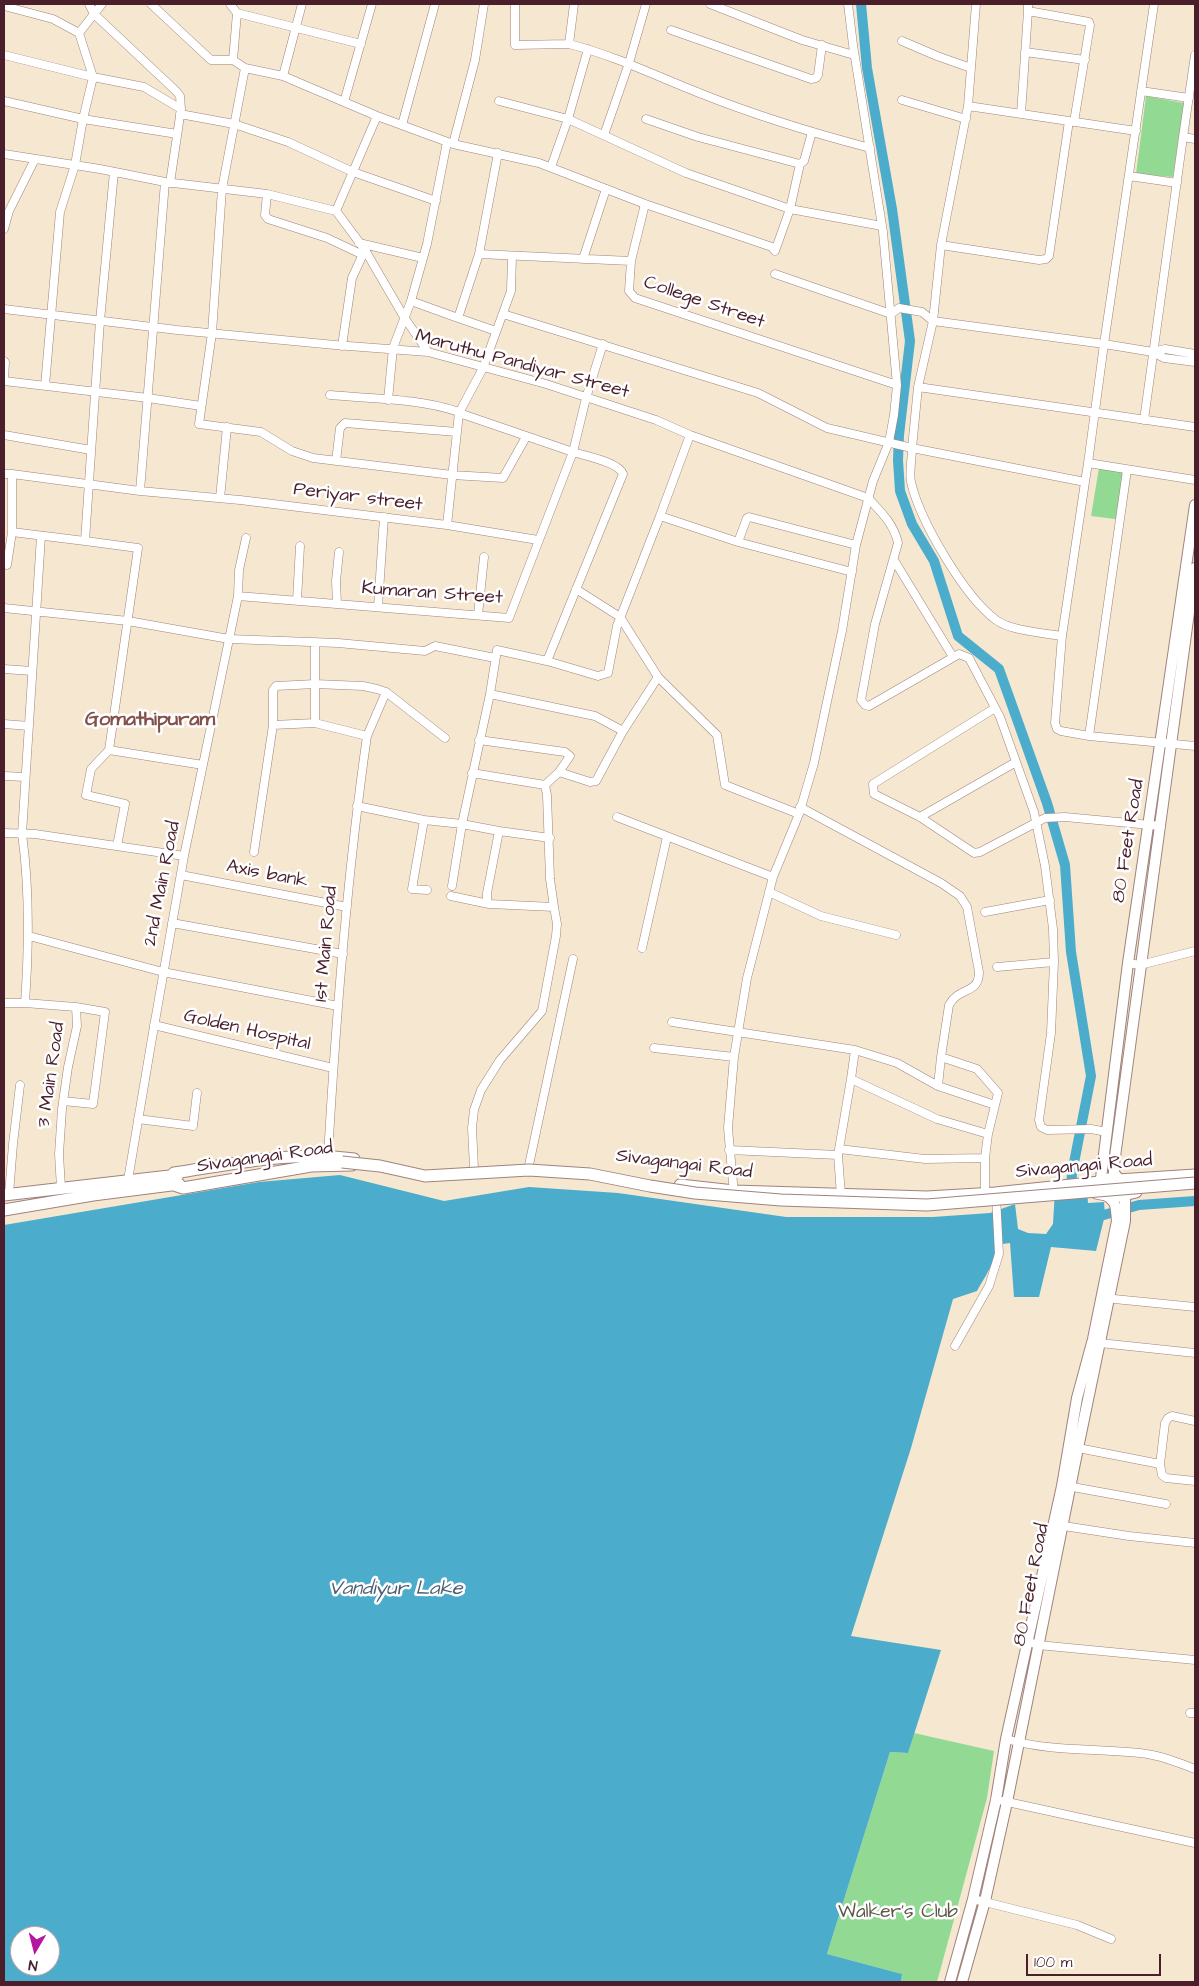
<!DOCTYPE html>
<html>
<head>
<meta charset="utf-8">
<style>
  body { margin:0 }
  #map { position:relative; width:1199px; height:1986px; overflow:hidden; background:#f5e7d0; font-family:"Architects Daughter",sans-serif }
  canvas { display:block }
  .frame { position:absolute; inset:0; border:5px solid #4a1f2b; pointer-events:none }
  .north { position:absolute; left:10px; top:1926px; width:50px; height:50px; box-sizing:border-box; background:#fff; border:1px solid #b7a5aa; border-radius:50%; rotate:188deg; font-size:14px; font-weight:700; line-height:20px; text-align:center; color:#4a1f2b }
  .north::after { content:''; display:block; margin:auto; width:18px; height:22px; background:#b5179e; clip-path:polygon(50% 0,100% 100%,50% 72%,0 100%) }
  .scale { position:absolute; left:1026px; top:1954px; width:135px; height:22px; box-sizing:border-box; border:2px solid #4a1f2b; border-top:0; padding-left:6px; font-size:15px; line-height:18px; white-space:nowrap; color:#4a1f2b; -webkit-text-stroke:4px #fff; paint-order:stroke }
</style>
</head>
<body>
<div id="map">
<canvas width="1199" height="1986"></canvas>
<div class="frame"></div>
<div class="north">N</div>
<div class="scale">100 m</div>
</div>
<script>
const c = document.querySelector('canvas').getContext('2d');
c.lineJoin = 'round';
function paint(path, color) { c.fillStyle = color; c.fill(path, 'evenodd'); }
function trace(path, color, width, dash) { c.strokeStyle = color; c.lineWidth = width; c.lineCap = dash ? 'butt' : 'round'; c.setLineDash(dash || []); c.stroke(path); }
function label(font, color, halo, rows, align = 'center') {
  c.font = font + ' "Architects Daughter",sans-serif'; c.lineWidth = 5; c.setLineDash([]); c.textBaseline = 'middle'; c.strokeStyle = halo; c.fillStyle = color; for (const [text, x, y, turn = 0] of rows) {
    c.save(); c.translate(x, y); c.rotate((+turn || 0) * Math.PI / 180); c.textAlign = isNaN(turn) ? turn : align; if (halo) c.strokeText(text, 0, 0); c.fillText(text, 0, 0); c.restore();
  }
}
const green = new Path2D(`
  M1146,96L1184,103L1173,177L1136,174Z
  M1099,468L1130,474L1123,520L1091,516Z
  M914,1733L994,1751L987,1798L937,1982H901L902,1974L827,1954L890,1752L908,1753Z`);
const water = new Path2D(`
  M340,1175L444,1201L529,1187L618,1193L786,1217H933L990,1213L1015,1204L1018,1229L1028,1233L1046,1234L1053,1224L1055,1190H1087L1088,1203L1104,1202L1105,1215L1096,1251L1051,1247L1039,1297H1014L1010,1243L995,1245C997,1261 984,1278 977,1291L953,1299L911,1448L851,1636L941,1650L908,1753L890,1752L827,1954L902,1974L901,1982H4V1225L259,1182ZM20,1936H50V1966H20Z`);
const canal = new Path2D(`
  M861,4L867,68L892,209L910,341L899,435L898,460L900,491L912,524L934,561L958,636L999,669L1047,803L1065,865L1071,952L1091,1076L1072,1173L1071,1192
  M1093,1218L1139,1205L1195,1201`);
const street = new Path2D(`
  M89,4L94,14L176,91L180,96L181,109
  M151,4L211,60H233
  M230,4L237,13L233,60L245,68L222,189L212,333L199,424L261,432L292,451L313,458L452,475L503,478L526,437
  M302,4L283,76L377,116L453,144L539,163L645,204L772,247L775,251L790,209L800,164
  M515,4V45L569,44L574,4
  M710,4L802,40L854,55
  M1028,4V11L1089,22L1090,25L1074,122
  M1154,4L1104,344L1153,352L1165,349L1195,354
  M4,6L53,19L79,33L102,4
  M237,13L361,44
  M671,30L811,79L816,78L818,75L822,45
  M79,33L93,77L144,87L181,109L170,183
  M902,41L937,56L971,68
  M569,44C616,56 658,77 702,94C757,116 813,133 870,148
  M1025,52L1085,60
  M4,55L93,77L83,119L75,165L60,212L45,386
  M1195,55L1183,137L1195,139
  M245,68L283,76
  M1141,91L1189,98
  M902,100L966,119
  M4,101L83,119L177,134
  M499,101L568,119L588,49
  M344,102L372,4
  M968,106L976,4
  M180,114L234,124L288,142L353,172L436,201
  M1021,114L1028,11
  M377,116L336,211L365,250L404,317L428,352
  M646,119L698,137L800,164L804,161L812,132
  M402,125L435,4
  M1136,131L968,106L941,245L933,321L918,387L912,448L1085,482L1088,463L1195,480
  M604,135L629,63L646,4
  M447,142L427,244L411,301L458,318L479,254
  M453,144L475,60L484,4
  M498,153L479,254L631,261L629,291L635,298L897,385
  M4,154L100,169L165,182
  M551,167L568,119L686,173L790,209L882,226
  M1129,176L1177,183
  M267,194L265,215L268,219L327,238L363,255
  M336,211L267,194L165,182L140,491L240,500L447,525L459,413L573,452L586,398L603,344
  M4,229L9,211L35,159
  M359,243L423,258
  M941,245L1039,260L1046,259L1049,256L1069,121
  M583,259L606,189
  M631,261L645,204
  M775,274L891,314L899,308L922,312L933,321L1104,344L1088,463
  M4,309L177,330L335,345L428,352L546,384L656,420L690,435L868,498
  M503,314L758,393L827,428L912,448C912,459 909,472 911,482C920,521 964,596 996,620C1011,631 1044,633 1062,636L1055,723L1057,729L1061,731L1089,736L1195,746
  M458,318L496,331
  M342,346L352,278L364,252
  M1153,352L1164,358L1195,362
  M4,361L5,362L4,380
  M4,381L148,398L201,406
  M918,387L1195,427
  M330,395C373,399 418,398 459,412
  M388,400L393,348L411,301
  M459,413L483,368L511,291L512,256
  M1144,420L1183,137
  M4,435L91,450
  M690,435L660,516L738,542L747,518L749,517L856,545
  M336,461L340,428L345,423L457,432
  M4,474H12V532L85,541L100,321L114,172
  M12,474L140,491
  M220,498L227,427
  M868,498C881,512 894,524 898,543L875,624L861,700L865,705L869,706L959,654L969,658L1000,717L1034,812L1045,866L1053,929L1054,962L1051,1033L1039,1120L1041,1127L1047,1130L1091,1129L1107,1132
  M447,525L538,540
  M41,536L22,834C30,890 29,946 25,1003L76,1007L77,1026L68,1067L62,1109L59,1154L61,1188
  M85,541L138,548L109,750L203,765
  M738,542L852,572
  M894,560L953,657
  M4,564L7,565L12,532
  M576,589L620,617L658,677
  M238,596L509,618L573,452C586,456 619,462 623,474L547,661
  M297,600L300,546
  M337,604L336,581L339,552
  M378,607L384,517
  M4,608L128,621L229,639L338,643L425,651L435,646L495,658
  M478,615L484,557
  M1062,636L1085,482
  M4,669L32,671
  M490,694L595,716L623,731L658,677L717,735L725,785L799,814
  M995,708L873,784L874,794L920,817L974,853L980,852L1045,818L1065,817L1161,826
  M315,723L367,736L386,692
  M4,724L29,726
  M273,725V690L276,686L315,684L363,686L377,689L386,692L445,738
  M1089,736L1127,470
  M109,750L91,769L86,795L125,804L117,846
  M559,772L590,782L596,781L623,731
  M472,773L545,785L559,772L570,756L565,752L479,740
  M4,776L25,777
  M545,785L547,795L550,879L554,907
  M357,806L424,820
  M800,807L941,883L960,896L967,907L979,972C979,995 959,986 949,1005L941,1057L977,1069L998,1093L988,1134L985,1158V1193
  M617,817L773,877
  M920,817L1016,762
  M499,831L550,838
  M4,833L35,834L184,856
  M254,852L273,725L315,723V642
  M181,875L347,907
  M427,890L412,889L424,820L462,824L452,886
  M769,892L821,916L896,935
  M451,896L489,904
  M985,912L1050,900
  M172,923L343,954
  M29,936L163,972L338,1006
  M642,948L667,837
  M1128,963L1140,965L1195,951
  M997,967L1054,962
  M4,1003H25
  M672,1022L855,1050L851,1079
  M154,1025L333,1068
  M654,1048L734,1057
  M855,1050L897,1063L938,1086L941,1057
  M938,1086L995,1105
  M63,1101L93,1104L105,1012L76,1007
  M138,1119L193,1126L197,1093
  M839,1149L925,1159L985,1158
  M729,1150L838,1155
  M328,1156C336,1015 347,875 367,736
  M529,1165L573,959
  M474,1168L472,1128L474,1110L481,1090L500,1060L542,1011L556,936L557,924L554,907L489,904L487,900V893L499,831L462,824L490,694L497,650L547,661L598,676L608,673L617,626L660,516
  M128,1180L151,1044L184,856L238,596L239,570L246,538
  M9,1194L13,1144L20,1085
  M734,1194L728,1128L734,1057L747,978L773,877L799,814L814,763L842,631L856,545L873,481L889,442L894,415L897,385L883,232L853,45L848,4
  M841,1195L838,1155L851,1079L937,1119L988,1134
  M1104,1298L1195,1307
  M1097,1341L1100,1343L1195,1353
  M955,1346L989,1286L999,1254L996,1196
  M1073,1447L1160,1464L1162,1475L1166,1478L1195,1481
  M1160,1464L1165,1423L1168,1418L1172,1416L1195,1421
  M1067,1486L1166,1504
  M1057,1525L1129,1536L1195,1543
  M1029,1642L1038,1645L1195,1660
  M1190,1713H1195
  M1006,1739C1052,1752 1094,1748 1140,1753C1159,1755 1177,1762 1195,1769
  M1003,1801L1195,1843
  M973,1899L1077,1925L1111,1939`);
const secondary = new Path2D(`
  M950,1982L973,1899L996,1800L1006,1739L1062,1486L1077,1398L1093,1339L1117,1221C1115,1200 1117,1204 1101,1191L1100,1186L1128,963L1195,505
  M962,1982L985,1901L1007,1802L1078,1448L1125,1221V1187L1114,1173V1164L1195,568`);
const primary = new Path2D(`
  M171,1176L174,1173C233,1164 294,1150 354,1159
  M174,1185L183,1188L311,1166L352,1165
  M680,1185L734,1191L927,1197L995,1193L1100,1182L1108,1179L1118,1180L1195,1175
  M1096,1193L1116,1197L1136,1192
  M4,1195L178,1175
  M4,1210L93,1195L179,1184`);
const primaryBridge = new Path2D(`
  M342,1162L380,1166L425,1176L529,1170L590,1174L650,1186L695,1193L781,1200L927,1205L1195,1183`);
const streetNames = [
  ["College Street",704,303,19],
  ["Maruthu Pandiyar Street",522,365,15],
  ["Periyar street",358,498,7],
  ["Kumaran Street",432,594,4],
  ["80 Feet Road",1129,841,-81],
  ["Axis bank",267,875,11],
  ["2nd Main Road",163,884,-79],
  ["1st Main Road",327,944,-85],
  ["Golden Hospital",247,1031,13],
  ["3 Main Road",52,1075,-82],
  ["Sivagangai Road",265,1158,-8],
  ["Sivagangai Road",684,1165,7],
  ["Sivagangai Road",1084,1167,-5],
  ["80 Feet Road",1032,1585,-79]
];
const parkNames = [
  ["Walker's Club",898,1913]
];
const neighbourhoodNames = [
  ["Gomathipuram",150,721]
];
const waterNames = [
  ["Vandiyur Lake",396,1590]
];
paint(green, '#92da94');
paint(water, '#4caccb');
trace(canal, '#4caccb', 10);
trace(street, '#a0837e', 9);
trace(secondary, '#a0837e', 12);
trace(primary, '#a0837e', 13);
trace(street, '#fff', 8);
trace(secondary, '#fff', 10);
trace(primary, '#fff', 11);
trace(primaryBridge, '#a0837e', 13, []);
trace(primaryBridge, '#fff', 11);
label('19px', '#4a1f2b', '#fff', streetNames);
label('19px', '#60574a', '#fff', parkNames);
label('bold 20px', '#835149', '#fff', neighbourhoodNames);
label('italic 20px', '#4b5e73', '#fff', waterNames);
</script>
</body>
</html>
